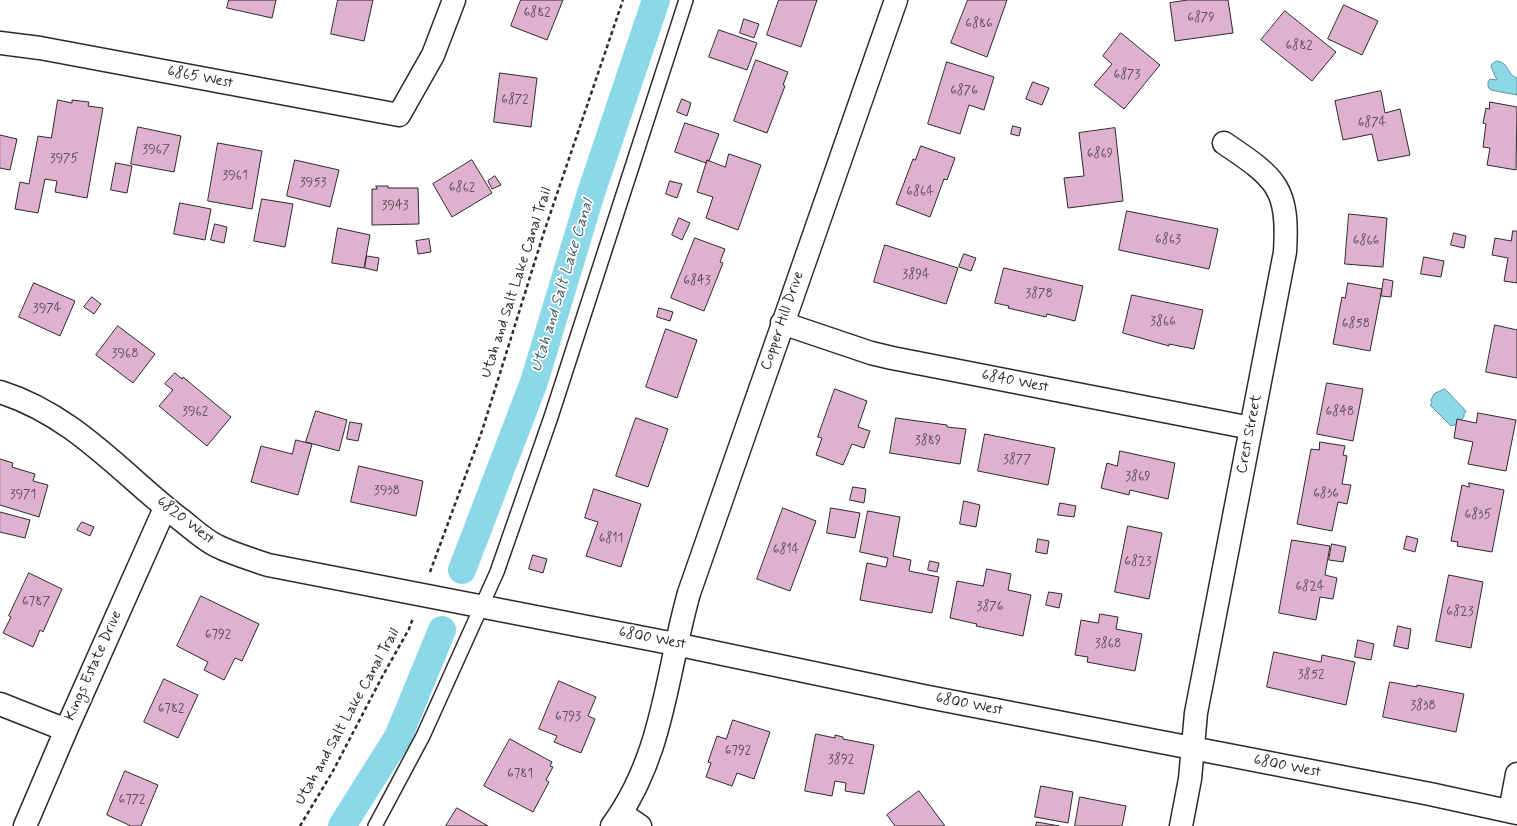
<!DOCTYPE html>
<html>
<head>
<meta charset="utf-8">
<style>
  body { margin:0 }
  canvas { display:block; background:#fff }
</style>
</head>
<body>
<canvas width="1517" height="826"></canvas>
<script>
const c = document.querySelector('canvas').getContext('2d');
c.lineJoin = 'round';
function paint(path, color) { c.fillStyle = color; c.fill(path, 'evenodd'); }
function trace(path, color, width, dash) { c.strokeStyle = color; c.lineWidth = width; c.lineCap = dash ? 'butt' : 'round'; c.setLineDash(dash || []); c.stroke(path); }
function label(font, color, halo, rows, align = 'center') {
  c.font = font + ' Mynerve,sans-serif'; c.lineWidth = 3.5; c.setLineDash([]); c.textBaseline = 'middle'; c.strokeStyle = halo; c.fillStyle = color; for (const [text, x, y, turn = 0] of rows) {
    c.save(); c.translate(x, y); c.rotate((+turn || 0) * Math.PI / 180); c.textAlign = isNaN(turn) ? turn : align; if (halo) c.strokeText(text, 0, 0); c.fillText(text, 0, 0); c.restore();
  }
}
const water = new Path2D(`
  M1497,61C1509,62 1507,75 1517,78V95L1491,90L1488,87V82L1490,79L1497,80L1491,67L1492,64Z
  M1445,389L1466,411L1464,414V417L1457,424L1451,426L1430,405L1432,403L1431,400L1434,394Z`);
const canal = new Path2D(`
  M462,570L534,382L591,193L656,0
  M342,826L398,737L442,630`);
const building = new Path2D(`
  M229,0H276L272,18L227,8Z
  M338,0H373L364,41L331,34Z
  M521,0H563L547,40L511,26Z
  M779,0H817L801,47L767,35Z
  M968,0H1007L987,57L951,43Z
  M1188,0H1228L1233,33L1175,41L1170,3Z
  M1344,5L1378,21L1362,55L1328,39Z
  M1285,11L1336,52L1312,81L1261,40Z
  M744,19L759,24L754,38L740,33Z
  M719,30L757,43L747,70L709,57Z
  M1121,33L1160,65L1124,109L1094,85L1112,64L1103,56Z
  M756,60L788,72L783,85L785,86L767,133L734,121Z
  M947,62L994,77L984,110L969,105L960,134L928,124Z
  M500,73L537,78L531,127L494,122Z
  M1033,82L1049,88L1042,105L1026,99Z
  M1381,91L1385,113L1400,109L1410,155L1378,161L1372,134L1343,140L1335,101Z
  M682,99L691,103L687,116L677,112Z
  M58,100L72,103V100L89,102L88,106L103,108L87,198L55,192L57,181L45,179L38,213L15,209L20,182L29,184L38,136L51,138Z
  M1490,102L1517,107L1516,170L1487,165L1490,148L1483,147L1486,124L1483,123L1486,108L1489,109Z
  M685,123L719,134L709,161L707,160L706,163L675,152Z
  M1013,126L1021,128L1019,136L1011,134Z
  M138,127L181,136L174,172L131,164Z
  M1115,128L1123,201L1068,208L1064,178L1084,176L1079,133Z
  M0,135L17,139L10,170L0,168Z
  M218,143L262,151L252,209L208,201Z
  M921,146L955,158L947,180L944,179L930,217L896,204L913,159L915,160Z
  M729,154L761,165L738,230L706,218L713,197L697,192L707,160L725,167Z
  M295,160L339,170L330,207L287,196Z
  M472,160L492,193L452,217L433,184Z
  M116,163L132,166L127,193L111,190Z
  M495,176L501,185L492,189L488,181Z
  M670,181L682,184L677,198L666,194Z
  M376,186H388V188H418L419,224L372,225V189H377Z
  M262,199L293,204L285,247L254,241Z
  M180,203L211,209L205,240L174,234Z
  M1127,211L1218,229L1209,269L1119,250Z
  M1349,214L1387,218L1383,267L1345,264Z
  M679,218L690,223L682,240L672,235Z
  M215,224L227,227L224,243L211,240Z
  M338,228L370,235L364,268L332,263Z
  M1513,231H1517V283L1504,281L1508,258L1492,255L1495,238L1511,241Z
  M1454,233L1466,236L1464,248L1451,245Z
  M695,238L725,249L720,262L723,263L704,311L671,298Z
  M429,239L431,252L418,254L416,241Z
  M885,245L958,268L946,304L874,282Z
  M964,254L976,258L971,271L959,267Z
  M367,256L379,258L377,271L365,268Z
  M1424,257L1444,261L1441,277L1421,274Z
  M1004,268L1083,286L1075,321L1047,314L1046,317L1008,308L1009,306L995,303Z
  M1384,279L1393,281L1391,297L1381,296Z
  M34,283L75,301L60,336L19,317Z
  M1348,283L1382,289L1370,351L1333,344L1342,297L1345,298Z
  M1132,295L1203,310L1194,349L1169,344V346L1123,333Z
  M92,297L101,304L94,314L84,307Z
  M659,308L673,312L670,321L657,317Z
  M1495,325L1517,330V378L1486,372Z
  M118,326L155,354L133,383L96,355Z
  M666,329L697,340L677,398L646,387Z
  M175,373L182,379L183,377L231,417L207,446L159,406L173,390L165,384Z
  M1327,383L1363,389L1353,441L1317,434Z
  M835,389L867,401L858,427L870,431L864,448L852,444L843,465L816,455L822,438L818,437Z
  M316,411L347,420L339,451L306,442Z
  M1478,413L1516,420L1506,471L1468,464L1473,442L1454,438L1457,419L1476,423Z
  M636,418L668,429L648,487L616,476Z
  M896,418L947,425V427L966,429L960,464L890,453Z
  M350,422L362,424L358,441L347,439Z
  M985,434L1055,448L1048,485L978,471Z
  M296,440L312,444L298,495L251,482L261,446L292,454Z
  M1320,442L1345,446L1343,455L1347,456L1342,484L1351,485L1347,504L1338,502L1332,531L1297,524L1311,449L1319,450Z
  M1120,451L1175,463L1168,499L1130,490L1129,495L1101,488L1107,463L1117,466Z
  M0,459L13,463L12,467L35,474L33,481L48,485L39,517L0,505Z
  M359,466L423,481L416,516L351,502Z
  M1469,483L1504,490L1492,552L1457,546L1458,542L1451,541L1462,485L1469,487Z
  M853,487L866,489L864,503L850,500Z
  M594,489L641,504L621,567L586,556L598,522L585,518Z
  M964,501L980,505L976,527L960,524Z
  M1060,503L1076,506L1074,517L1058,515Z
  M783,508L816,521L790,591L757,579Z
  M831,508L860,513L855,538L827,533Z
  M868,511L900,517L893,556L911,560L909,571L939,577L932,613L860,600L867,563L886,567L888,558L860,552Z
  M0,512L30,520L25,538L0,532Z
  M82,522L94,527L90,536L77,530Z
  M1128,526L1162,533L1149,599L1115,592Z
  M1407,536L1418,539L1415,552L1404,549Z
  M1038,539L1049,541L1047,554L1036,552Z
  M1292,540L1330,546L1325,575L1337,578L1333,599L1320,597L1316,620L1279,613Z
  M1332,544L1346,547L1343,562L1329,560Z
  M533,555L547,559L543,573L529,569Z
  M930,561L939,563L937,572L928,570Z
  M987,569L1011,574L1008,590L1031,595L1023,636L976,626L977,624L950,618L957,581L983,586Z
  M29,573L62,589L43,632L40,630L33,647L3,633L11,617L9,616Z
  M1449,575L1483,582L1471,648L1436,641Z
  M1049,592L1062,594L1059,608L1046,605Z
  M201,596L259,624L242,661L235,658L224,680L204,670L208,662L177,646Z
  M1100,614L1118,617L1116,629L1142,634L1135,671L1087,662L1088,657L1075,655L1081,620L1098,623Z
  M1398,626L1411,629L1408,649L1394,646Z
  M1358,640L1374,644L1371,660L1355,657Z
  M1274,652L1321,662L1322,655L1355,662L1346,705L1267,687Z
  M164,679L198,695L178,738L144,722Z
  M559,681L596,697L588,716L595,719L581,753L554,742L557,736L539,729Z
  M1390,682L1417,687V685L1464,694L1456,732L1383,717Z
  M733,720L770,732L754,779L737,773L732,786L706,777L711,763L708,762L717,736L726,739Z
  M816,734L835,738V735L843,737V739L874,745L864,794L845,791L846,783L835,781L832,796L805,791Z
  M510,739L552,762L550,766L553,767L546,780L549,782L533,812L484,786Z
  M125,771L158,785L141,826H131L107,815Z
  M1041,786L1073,792L1068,823L1035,817Z
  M919,791L945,826H895L887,815Z
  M1080,797L1126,806L1122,826H1075Z
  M457,808L488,826H446Z
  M1037,822L1059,826H1036Z`);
const path = new Path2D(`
  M430,572L482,431L544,232L623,0
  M300,826L333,771L382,677L409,629L413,618`);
const lane = new Path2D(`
  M375,826L423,736L497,572L551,417L686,0`);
const street = new Path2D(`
  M0,43L40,48L399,115L433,55L454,0
  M782,323L871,353L892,358L1251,428
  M0,392C74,415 122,474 180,519C192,528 204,540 217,546C233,554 251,559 268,565L675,644L923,696L1430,794L1517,813
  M0,704L66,730
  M1510,811L1517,774
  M621,813L640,826
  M25,826L66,730L165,508
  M612,826C664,755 666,674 689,593L896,0
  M1181,826L1190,779L1196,713L1285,252C1289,187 1276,178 1224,143`);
const numberNames = [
  ["6882",537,13],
  ["6879",1201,18],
  ["6886",979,24],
  ["6882",1299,46],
  ["6873",1127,75],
  ["6876",964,91],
  ["6872",515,100],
  ["6874",1372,123],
  ["3967",156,150],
  ["6869",1100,154],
  ["3975",64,159],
  ["3961",235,176],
  ["3953",313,183],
  ["6862",462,188],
  ["6864",920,192],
  ["3943",395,206],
  ["6863",1168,240],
  ["6866",1366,241],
  ["3894",916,275],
  ["6843",697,281],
  ["3878",1039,294],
  ["3974",47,309],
  ["3866",1163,322],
  ["6858",1356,324],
  ["3968",125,354],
  ["3962",195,412],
  ["6848",1340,412],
  ["3889",928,441],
  ["3877",1017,460],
  ["3869",1138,477],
  ["3938",387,491],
  ["6836",1326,494],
  ["3971",23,495],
  ["6835",1478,515],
  ["6811",611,539],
  ["6814",786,550],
  ["6823",1138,562],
  ["6824",1310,587],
  ["6787",36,602],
  ["3876",990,607],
  ["6823",1460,612],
  ["6792",218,635],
  ["3868",1108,644],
  ["3852",1311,675],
  ["3838",1423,706],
  ["6782",171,709],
  ["6793",568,717],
  ["6792",738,751],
  ["3892",841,760],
  ["6781",520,774],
  ["6772",132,800]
];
const streetNames = [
  ["6865 West",200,78,11],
  ["Utah and Salt Lake Canal Trail",517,283,-72],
  ["Copper Hill Drive",783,321,-71],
  ["6840 West",1015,382,11],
  ["Crest Street",1250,434,-79],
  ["6820 West",185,521,38],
  ["6800 West",652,639,11],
  ["Kings Estate Drive",94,666,-66],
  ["6800 West",969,705,11],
  ["Utah and Salt Lake Canal Trail",348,717,-61],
  ["6800 West",1287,767,11]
];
const waterNames = [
  ["Utah and Salt Lake Canal",563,286,-73]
];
paint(water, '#8ad8e8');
trace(water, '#64939c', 1);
trace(canal, '#8ad8e8', 28);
paint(building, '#e0b0d0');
trace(building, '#2b2b2b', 1);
trace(lane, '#2b2b2b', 16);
trace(street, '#2b2b2b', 25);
trace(path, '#2b2b2b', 2.5, [4, 3]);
trace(lane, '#fff', 13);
trace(street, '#fff', 22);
label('13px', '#584c54', null, numberNames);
label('15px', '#2b2b2b', '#fff', streetNames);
label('italic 16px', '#485f64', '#fff', waterNames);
</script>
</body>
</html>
